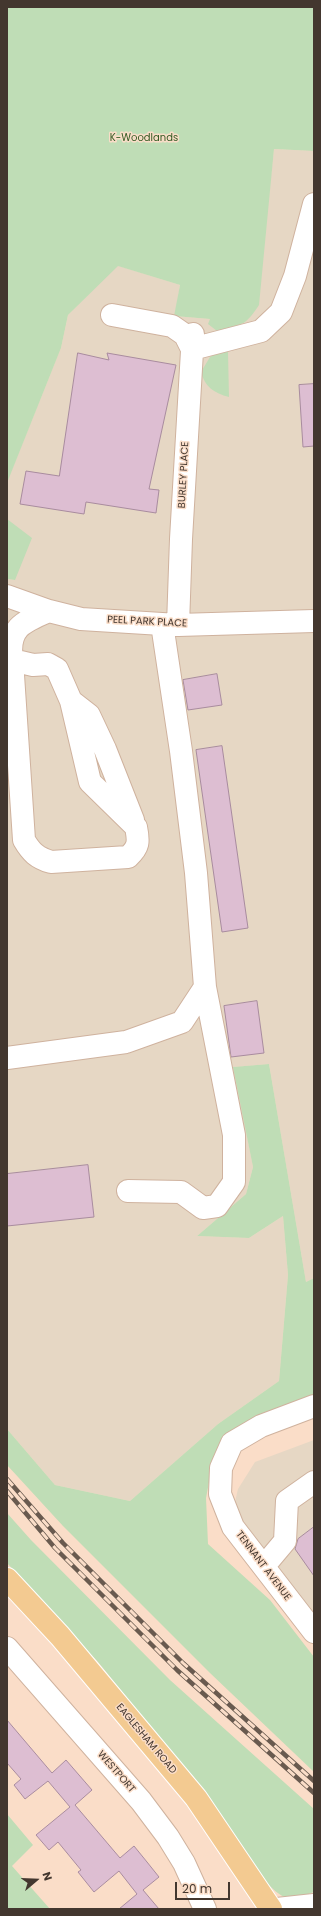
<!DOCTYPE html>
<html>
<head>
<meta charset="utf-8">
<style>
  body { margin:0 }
  #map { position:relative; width:321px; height:1916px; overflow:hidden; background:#faddc8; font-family:Poppins,sans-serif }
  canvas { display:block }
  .frame { position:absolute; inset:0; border:8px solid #43372f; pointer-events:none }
  .north { position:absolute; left:16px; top:1860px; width:40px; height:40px; -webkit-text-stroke:3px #faddc8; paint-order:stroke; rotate:71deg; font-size:11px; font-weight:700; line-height:16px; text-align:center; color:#43372f }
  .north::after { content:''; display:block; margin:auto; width:14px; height:18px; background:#43372f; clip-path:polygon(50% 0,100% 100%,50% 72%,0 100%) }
  .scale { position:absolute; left:175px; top:1882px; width:55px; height:18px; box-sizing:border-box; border:2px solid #43372f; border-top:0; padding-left:5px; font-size:12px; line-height:14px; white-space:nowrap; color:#43372f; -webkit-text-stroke:3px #faddc8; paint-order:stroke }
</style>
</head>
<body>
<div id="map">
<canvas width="321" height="1916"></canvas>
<div class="frame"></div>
<div class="north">N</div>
<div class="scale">20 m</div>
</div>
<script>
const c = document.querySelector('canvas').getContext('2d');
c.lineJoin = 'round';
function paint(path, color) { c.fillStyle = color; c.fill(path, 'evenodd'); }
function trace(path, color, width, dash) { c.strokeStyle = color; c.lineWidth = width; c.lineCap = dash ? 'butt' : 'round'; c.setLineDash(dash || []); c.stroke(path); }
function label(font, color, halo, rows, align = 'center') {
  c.font = font + ' Poppins,sans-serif'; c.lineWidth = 3; c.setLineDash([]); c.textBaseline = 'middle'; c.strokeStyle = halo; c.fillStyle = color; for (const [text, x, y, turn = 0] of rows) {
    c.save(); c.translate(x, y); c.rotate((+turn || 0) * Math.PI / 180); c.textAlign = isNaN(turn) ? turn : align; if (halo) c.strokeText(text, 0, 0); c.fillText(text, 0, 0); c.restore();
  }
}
const industrial = new Path2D(`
  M274,149L314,151V1278L306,1282L269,1064L234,1067L253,1167L246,1194L197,1236L249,1238L283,1216L288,1275L279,1381L218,1424L130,1501L55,1485L7,1429V579L15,580L7,519V482L61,348L68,315L116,265L180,285L175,316L210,319L217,331L242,326L270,184Z
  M314,1440V1619L247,1535L234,1506L238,1489L255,1462Z`);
const green = new Path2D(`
  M7,7H314V151L274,149L259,305C243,329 242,323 217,331L208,324L210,319L174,316L180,285L118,266L68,315L61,348L7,483Z
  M223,349L228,352L229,397C214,393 205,387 201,372L210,357Z
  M7,519L32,538L15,580L7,579Z
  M269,1064L306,1282L314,1278V1402L233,1432L214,1456L206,1498L208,1544L270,1600L314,1657V1772L210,1673L63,1526L7,1465V1429L55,1485L130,1501L218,1424L279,1381L288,1275L283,1216L249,1238L197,1236L246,1194L253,1167L233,1067Z
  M7,1513L31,1540L170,1680L314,1809V1892C288,1902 283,1900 265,1881L193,1779L98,1662L7,1563Z
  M7,1814L33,1845L12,1866L50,1909H7Z`);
const building = new Path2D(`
  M78,353L109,360L107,353L176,365L149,489L159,490L156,513L86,502L84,514L20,504L26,471L59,476Z
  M314,384V446L303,447L299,385Z
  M217,674L222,705L188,710L183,680Z
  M222,746L248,928L222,932L196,750Z
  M257,1001L264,1053L231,1057L224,1006Z
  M88,1165L94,1217L7,1226V1174Z
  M314,1527V1576L295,1549L298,1539Z
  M7,1720L52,1773L66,1760L92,1790L75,1805L120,1858L134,1846L147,1862L159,1877L143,1890L159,1909H119L137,1894L119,1871L94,1892L78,1872L81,1870L58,1842L49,1850L36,1835L70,1807L48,1781L25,1799L14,1785L21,1779L7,1763Z`);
const minor = new Path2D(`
  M112,315L172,326L185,335L192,349L261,331L281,312L295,276L314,204
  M7,596L49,611L81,619L178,625L314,621
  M178,625L181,539L193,334
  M12,660L24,840C31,852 37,858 51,862L128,857C139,847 139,842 136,827L90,782L71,701L57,669L48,664L33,665L12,660C7,628 23,622 49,611
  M71,701L89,715L105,749L133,820
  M7,1058L126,1042L182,1022L205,987L196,873L181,751L162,624
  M128,1191L181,1192L203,1208L217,1206L234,1182V1135L205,987
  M314,1406L261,1426L232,1443L221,1468L220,1494L233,1527L314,1632
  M264,1566L285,1541L287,1501L314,1482
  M7,1648L141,1801L168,1837L184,1863L205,1909
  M277,1909L314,1905`);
const major = new Path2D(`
  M7,1579L60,1636L196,1798L271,1909`);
const rail = new Path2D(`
  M7,1479L63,1543L183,1663L314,1781
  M7,1491L55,1548L177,1670L314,1793`);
const parkNames = [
  ["K-Woodlands",144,138]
];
const streetNames = [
  ["BURLEY PLACE",184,475,-87],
  ["PEEL PARK PLACE",147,622,3],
  ["TENNANT AVENUE",263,1566,53],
  ["EAGLESHAM ROAD",146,1739,50],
  ["WESTPORT",116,1772,49]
];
paint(industrial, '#e6d7c4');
paint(green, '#bfddb6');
paint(building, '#ddbed2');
trace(building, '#a98c9f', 1);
trace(minor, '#cfb29e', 24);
trace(major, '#fff', 24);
trace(minor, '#fff', 22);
trace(major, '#f3ca91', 22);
trace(rail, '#695a4f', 4.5);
trace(rail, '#faddc8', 3, [9]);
label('10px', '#315921', '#faddc8', parkNames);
label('10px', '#43372f', '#faddc8', streetNames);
</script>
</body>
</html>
